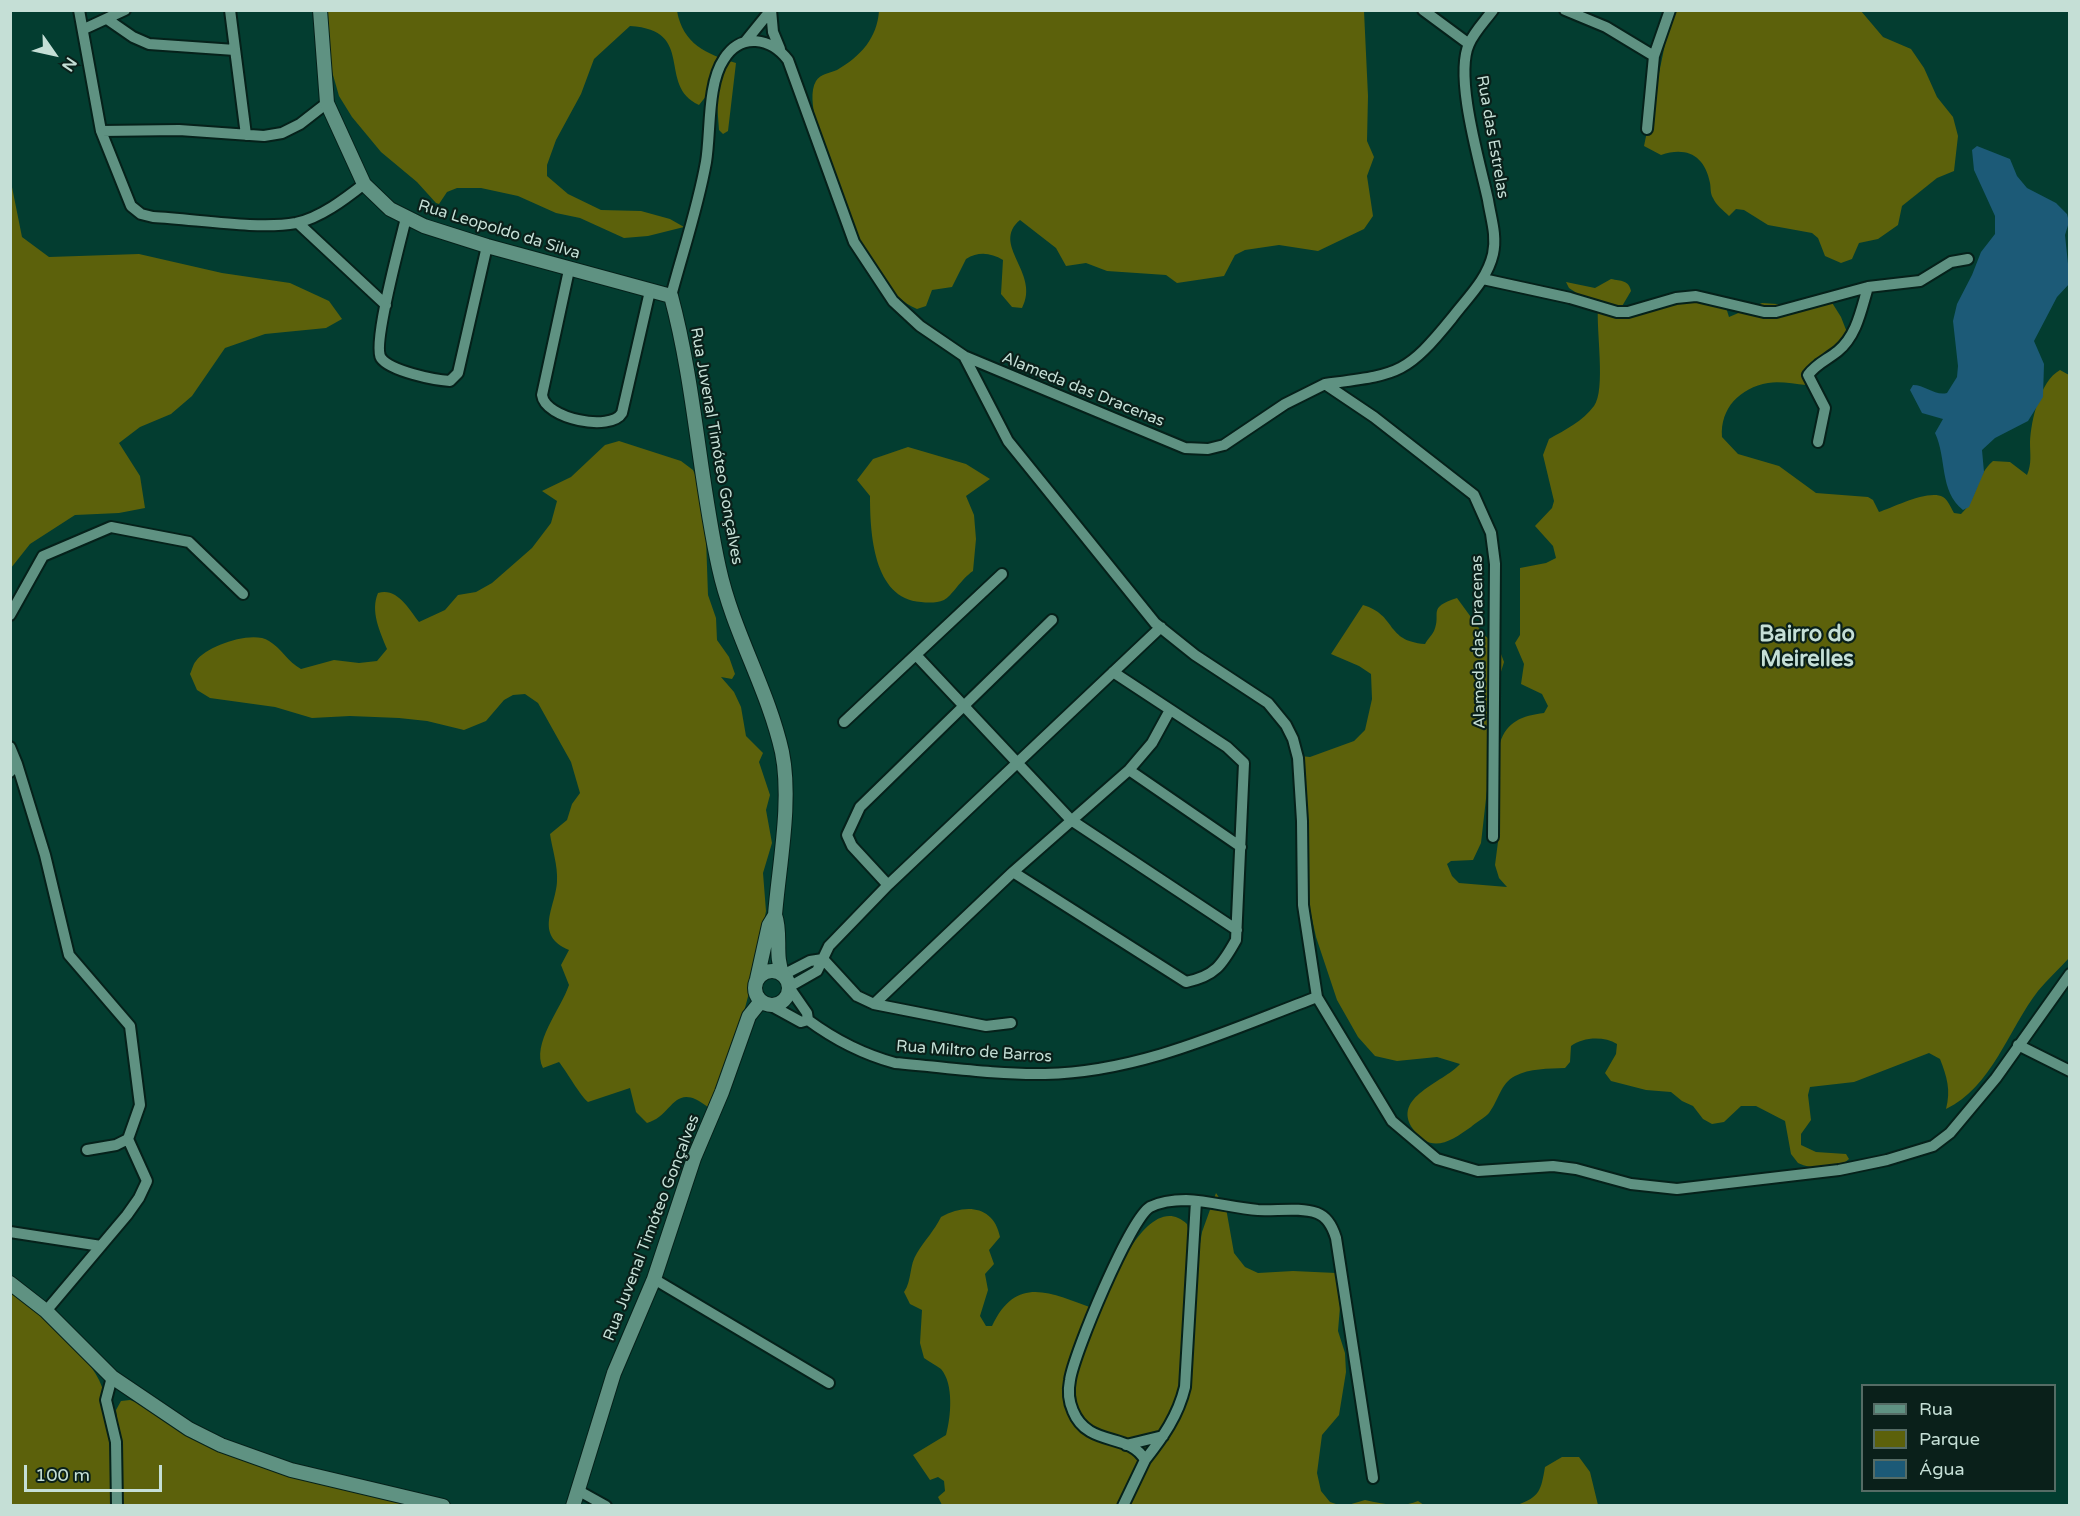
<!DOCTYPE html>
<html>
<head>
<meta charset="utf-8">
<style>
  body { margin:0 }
  #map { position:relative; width:2080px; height:1516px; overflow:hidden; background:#033d30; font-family:"Varela Round",sans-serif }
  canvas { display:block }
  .frame { position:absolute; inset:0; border:12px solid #c5dfd6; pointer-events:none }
  .legend { position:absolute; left:1861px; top:1384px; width:195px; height:108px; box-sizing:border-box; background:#0a201a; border:2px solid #556c65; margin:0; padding:8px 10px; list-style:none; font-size:18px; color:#c5dfd6 }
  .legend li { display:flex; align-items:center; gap:12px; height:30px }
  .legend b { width:30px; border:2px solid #556c65 }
  .north { position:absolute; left:24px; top:24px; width:60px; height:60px; -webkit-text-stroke:4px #0a201a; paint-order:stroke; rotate:124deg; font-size:16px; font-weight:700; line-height:24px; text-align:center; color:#c5dfd6 }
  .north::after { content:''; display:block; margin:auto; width:21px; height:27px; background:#c5dfd6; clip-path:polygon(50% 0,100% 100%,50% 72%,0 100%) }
  .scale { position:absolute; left:24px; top:1465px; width:138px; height:27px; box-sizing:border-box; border:3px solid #c5dfd6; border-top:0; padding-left:8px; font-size:18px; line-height:21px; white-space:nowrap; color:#c5dfd6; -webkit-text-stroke:4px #0a201a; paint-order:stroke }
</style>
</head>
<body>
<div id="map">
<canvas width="2080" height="1516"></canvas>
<div class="frame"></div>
<ul class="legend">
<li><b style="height:8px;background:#5f9282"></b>Rua</li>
<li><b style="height:16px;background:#5c610b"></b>Parque</li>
<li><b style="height:16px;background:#1c5a77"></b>Água</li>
</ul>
<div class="north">N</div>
<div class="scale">100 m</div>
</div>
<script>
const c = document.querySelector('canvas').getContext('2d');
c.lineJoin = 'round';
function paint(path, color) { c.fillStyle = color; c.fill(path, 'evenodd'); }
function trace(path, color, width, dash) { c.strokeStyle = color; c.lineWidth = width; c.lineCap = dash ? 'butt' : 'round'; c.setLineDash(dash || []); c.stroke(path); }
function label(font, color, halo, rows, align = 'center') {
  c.font = font + ' "Varela Round",sans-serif'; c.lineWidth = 4.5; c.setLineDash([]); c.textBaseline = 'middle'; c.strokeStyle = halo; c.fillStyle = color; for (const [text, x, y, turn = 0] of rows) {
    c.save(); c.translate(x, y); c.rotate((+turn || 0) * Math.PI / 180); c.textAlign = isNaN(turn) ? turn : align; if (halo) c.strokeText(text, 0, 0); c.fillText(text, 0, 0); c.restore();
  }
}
const green = new Path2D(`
  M1672,10L1861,11L1883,37L1911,49L1924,68L1937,97L1953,117L1958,136L1954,171L1937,178L1902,206L1898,225L1878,239L1859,243L1852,259L1841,263L1825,256L1818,238L1812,233L1768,225L1744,210L1736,209L1729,216C1723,210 1716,205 1713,198C1710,193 1711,188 1710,183C1705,156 1687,146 1661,155L1644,146Z
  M327,11H677C683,44 706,54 736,63L728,131L723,134L719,130L716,90H711L699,105C656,85 697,30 630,26L594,59L581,94L556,140L547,165V176L568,194L601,210L641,211L670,219L684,227L648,236L624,238L580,218L556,213L518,196L481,188H457L447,192L439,204L436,203L417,182L381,152L352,117L339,96L329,61Z
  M879,11H1364L1368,96L1367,141L1374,157L1367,176L1373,216L1364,229L1318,251L1279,245L1245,250L1235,255L1224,276L1177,283L1166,275L1107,271L1086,263L1066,266L1056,248L1020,220C990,245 1041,273 1022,308L1012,307L1001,294L1003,260C991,253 979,251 966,259L952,287L932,290L926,306L917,309C863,286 833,172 815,119C813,107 810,91 816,81C820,74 830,73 837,70C861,56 877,38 879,11Z
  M10,177L22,237L49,257L139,254L222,273L290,283L329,301L342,319L326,328L265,334L225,348L192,396L171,414L140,427L119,443L140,476L145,508L119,513L75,515L30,544L11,568Z
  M1611,279C1621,281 1629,280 1631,291L1621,308L1652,304L1724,301L1729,317L1762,303L1792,305L1831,301L1841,317L1850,340L1844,349L1814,359L1810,381L1806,385C1794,384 1780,381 1768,383C1740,388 1720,408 1722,437L1738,454L1779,466L1816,493L1868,497L1873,500L1879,512C1894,507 1929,489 1943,497C1948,500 1951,508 1954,513L1961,514C1978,499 1976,475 1993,461L2010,462L2027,475C2032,463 2030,455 2030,442C2031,420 2040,381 2060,370L2069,375V958C2059,969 2047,980 2038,991C2008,1030 1992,1087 1946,1109C1951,1090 1947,1077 1940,1059L1929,1053L1854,1082L1810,1087L1808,1095L1811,1120L1801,1134V1145L1816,1152L1846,1154L1849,1159C1836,1171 1813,1170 1798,1163L1791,1154L1785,1121L1756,1106H1741L1724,1122L1712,1124L1703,1119L1693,1106L1682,1101L1671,1092L1646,1090L1611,1081L1605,1073L1616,1054L1617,1044C1604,1036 1583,1037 1571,1046L1570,1062L1565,1068C1548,1069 1530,1068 1515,1076C1500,1084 1499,1100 1489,1113C1485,1118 1476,1122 1471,1127C1451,1141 1431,1155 1413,1129C1391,1097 1443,1083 1460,1064L1437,1057L1397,1061L1375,1056L1358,1037L1337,1000L1316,937L1309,905L1307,809L1300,756L1310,757L1354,741L1365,730L1372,699L1371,674L1359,666L1331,654L1363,605C1397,615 1385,641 1425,644C1427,640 1432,635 1434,631C1442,613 1426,608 1457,598L1484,635L1498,646L1504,662L1500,675L1481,843L1473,860L1451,861L1447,864L1452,876L1459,883L1507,887L1499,878L1495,865L1499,834L1500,743C1507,721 1522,716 1544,713L1548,706L1542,694L1521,684L1524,664L1515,643L1520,635V568L1546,563L1556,558L1553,546L1535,526L1552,508L1554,501L1543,455L1549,439C1565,430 1583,421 1594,406C1606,390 1596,330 1598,307L1569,288L1566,282L1595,288Z
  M619,441L681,461L693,470L699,483L705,510L708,595L716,618L717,640L729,657L735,674L732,679L721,677L734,692L741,707L746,736L763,753L759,762L770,795L766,810L772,843L763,873L766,911L757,963L734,1049L709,1108C673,1079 674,1116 647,1123L636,1112L630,1088L588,1102C581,1097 567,1072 559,1062L543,1068C531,1044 561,1009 569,985L561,965L569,950C533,935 556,907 557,881C558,866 552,848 550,834L567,820L572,804L580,793L571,762L538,703L525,694L513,695L504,700L486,721L464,730L427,721L399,718L350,716L312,718L275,707L210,698L197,690L190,674C192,670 193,664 196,661C207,646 252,630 269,641C281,648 288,662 301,669L334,660L359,663L377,661L387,649C380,632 370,611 378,593C397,587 409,609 419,622L445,610L458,595L476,592L492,583L532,548L551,523L557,501L542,491L571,477L605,445Z
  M908,447L966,464L990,479L966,496L974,515L976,539L973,571C961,579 952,596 944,600C937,603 929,603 921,602C873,599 870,532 870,496L857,480L873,459Z
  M1216,1193L1226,1208L1234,1253L1245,1267L1258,1273L1293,1271L1336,1273L1340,1307L1338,1331L1345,1353L1346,1372L1339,1415L1322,1435L1317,1473L1321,1491L1330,1502L1339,1505H942L938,1497L945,1491L944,1481L938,1477L930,1480L913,1455L946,1435C951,1417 954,1384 941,1369C936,1365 929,1362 924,1358L920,1343L922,1310L910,1304L904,1292C912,1281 909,1265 917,1253C925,1240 934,1231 941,1217C966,1203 994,1206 1000,1237L989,1250L994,1264L985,1274L988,1290L980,1316L986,1326H992C1017,1273 1052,1294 1095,1309L1102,1301C1114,1278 1150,1189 1187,1224L1196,1267L1202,1232Z
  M10,1290C38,1313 90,1353 102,1387C109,1406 112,1429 117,1450L122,1457L116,1410L121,1401L130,1400L149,1407L203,1440L448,1505H11Z
  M1562,1457H1579L1590,1472L1598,1505H1517C1540,1497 1541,1490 1545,1467Z
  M1365,1500C1382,1504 1402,1508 1418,1501L1424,1505H1348Z`);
const water = new Path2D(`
  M1977,146L2010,159L2017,176L2027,188L2056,203L2067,214L2069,222L2065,235L2070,283L2057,297L2034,341L2044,364L2043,397L2028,421L1995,438L1982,450L1984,472L1969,507L1963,510C1939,491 1947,458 1935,433L1943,419L1922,413L1910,390L1913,385C1925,385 1935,396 1947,393L1957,377L1958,366L1953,321L1957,304L1972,275L1981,252L1995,234V216L1974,170L1972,150Z`);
const minor = new Path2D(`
  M79,10L101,131L131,206L141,214L153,217C195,219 258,230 296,223C320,218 345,199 364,184
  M230,10L246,135
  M771,10L773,32L780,49
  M1423,10L1469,44
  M1565,10L1606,27L1654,56
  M107,19L133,37L149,44L235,50
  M84,29L125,10
  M745,42L771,10
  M1647,129L1654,56L1670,10
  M101,131L179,130L264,136L282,133L300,124L327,103
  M406,218C401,239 372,345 381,358C390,371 434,380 450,381L458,373L487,246
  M298,223L386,305
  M569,270L542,395C545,419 611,432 622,413L650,291
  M1483,279L1570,298L1617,312H1628L1676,298L1696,296L1764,312H1776L1868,287L1920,281L1951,262L1968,259
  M671,296C683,251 698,207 706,162C711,132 707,84 724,59C741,32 771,38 788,60L854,242L893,301L920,326L964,356L1008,441L1155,623L1195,655L1268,703L1286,725L1293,739L1298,758L1302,821L1303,905L1317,997L1392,1121L1437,1159L1478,1171L1553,1166L1576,1169L1631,1184L1677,1189L1839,1170L1887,1160L1933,1146L1950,1133L1996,1078L2070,974
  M964,356L1185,448L1208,449L1224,445L1285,404L1325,384L1374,417L1474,495L1491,533L1495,564L1493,837
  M1325,384C1398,374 1405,376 1452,318C1467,298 1487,280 1493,254C1497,235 1491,219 1488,200C1480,163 1454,77 1469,44C1474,32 1485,21 1493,10
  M1818,442L1825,408L1808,375C1817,363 1827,360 1838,351C1857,335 1861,310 1868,287
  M10,615L43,556L111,527L189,542L243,594
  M1161,627L888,885L829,946L817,971L789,987L807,1013L808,1020C835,1040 862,1054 895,1063C944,1067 995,1075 1045,1074C1141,1072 1229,1030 1317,997
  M916,655L1071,820L1237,930
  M844,722L1002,574
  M10,747L17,764L10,772
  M17,764L45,855L69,955L130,1026L140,1105L128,1139L147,1181L139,1198L127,1215L46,1311
  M1129,770L1241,847
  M1013,872L1186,982C1215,976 1222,965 1236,940L1244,763L1227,747L1113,672
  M888,885L852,846L847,835L860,807L1052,620
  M823,959L857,996L874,1004L986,1026L1011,1023
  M783,975L810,961L823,959
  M874,1004L1013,872L1129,770L1152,743L1170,710
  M770,1005L801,1022L808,1020
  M2018,1045L2070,1071
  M87,1150L116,1145L128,1139
  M10,1232L101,1246
  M654,1279L829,1383
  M112,1377L106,1400L116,1442L117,1506
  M1126,1445L1163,1436
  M1145,1460C1163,1437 1178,1416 1185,1387L1196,1201
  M579,1491L606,1506
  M1123,1506L1145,1460C1130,1432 1088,1448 1073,1411C1069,1402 1068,1390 1070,1380C1074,1353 1130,1219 1150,1207C1160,1202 1174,1200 1186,1200C1210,1201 1234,1208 1258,1210C1277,1211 1300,1207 1317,1213C1328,1217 1333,1228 1336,1238L1373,1478`);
const tertiary = new Path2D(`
  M320,10L327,103L364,184L390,209L424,226L487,246L671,296C695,385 699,478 719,568C733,632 768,689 782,752C792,801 779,865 775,915C782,934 774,956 783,975
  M755 988a17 17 0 1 1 34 0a17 17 0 1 1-34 0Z
  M757,979L769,925L775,915
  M10,1283L46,1311L112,1377L189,1429L221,1445L291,1470L443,1506
  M573,1506L614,1373L654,1279L694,1158L722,1092L749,1016L761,1001`);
const streetNames = [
  ["Rua das Estrelas",1492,137,80],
  ["Rua Leopoldo da Silva",499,230,17],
  ["Alameda das Dracenas",1083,390,22],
  ["Rua Juvenal Timóteo Gonçalves",716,446,80],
  ["Alameda das Dracenas",1479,642,-91],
  ["Rua Miltro de Barros",974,1052,4],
  ["Rua Juvenal Timóteo Gonçalves",652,1228,-69]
];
const districtNames = [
  ["Bairro do",1807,635],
  ["Meirelles",1807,660]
];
paint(green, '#5c610b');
paint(water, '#1c5a77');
trace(minor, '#05211a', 14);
trace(tertiary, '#05211a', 16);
trace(minor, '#5f9282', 10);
trace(tertiary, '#5f9282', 14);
label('16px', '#c5dfd6', '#0a201a', streetNames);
label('bold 22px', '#c5dfd6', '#0a201a', districtNames);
</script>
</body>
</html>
